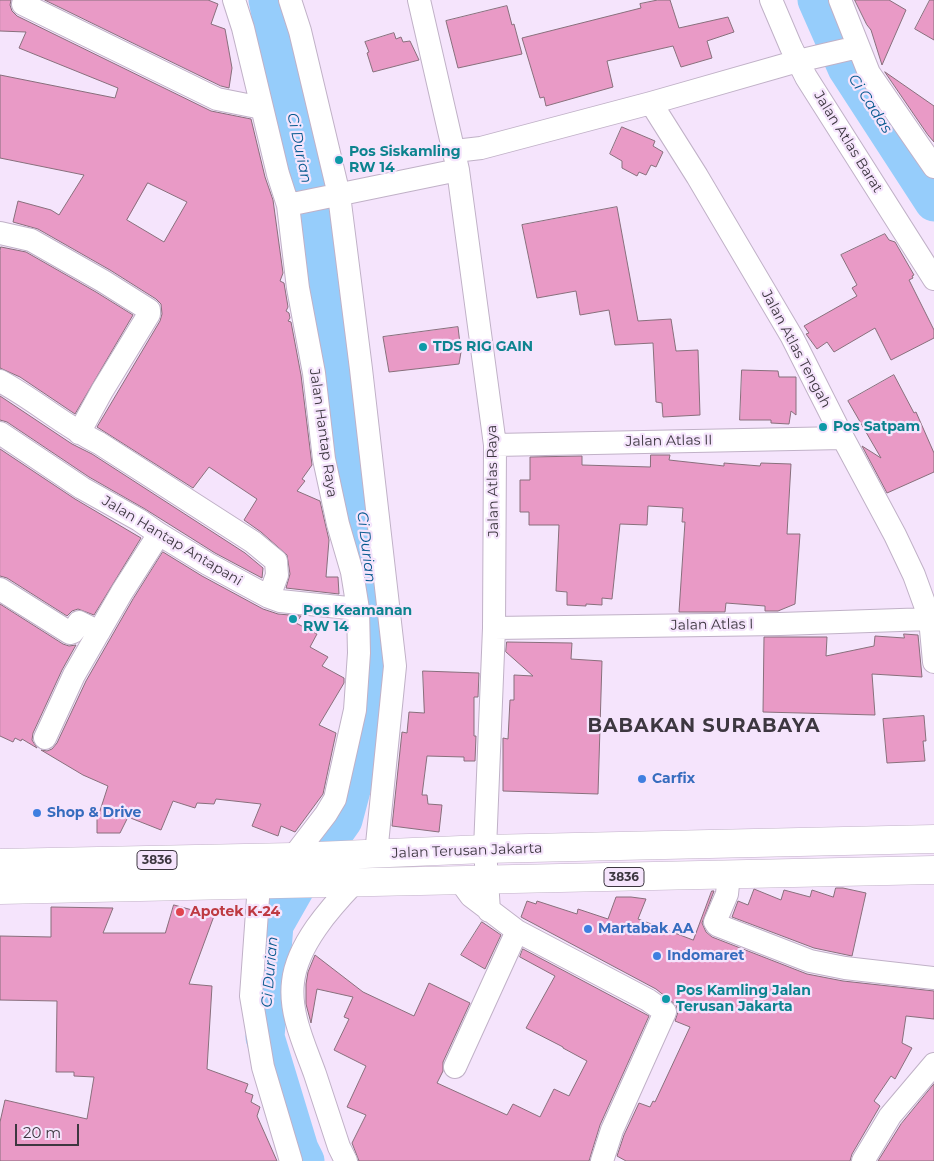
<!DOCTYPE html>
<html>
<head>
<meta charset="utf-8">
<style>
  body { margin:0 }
  #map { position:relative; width:934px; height:1161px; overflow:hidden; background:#f5e4fc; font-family:Montserrat,sans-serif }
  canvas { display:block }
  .scale { position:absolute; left:15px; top:1124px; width:64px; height:22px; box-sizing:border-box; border:2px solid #3d3740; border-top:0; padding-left:6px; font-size:15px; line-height:18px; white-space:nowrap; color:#3d3740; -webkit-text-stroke:4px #f5e4fc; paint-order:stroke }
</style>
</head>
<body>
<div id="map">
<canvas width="934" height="1161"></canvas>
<div class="scale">20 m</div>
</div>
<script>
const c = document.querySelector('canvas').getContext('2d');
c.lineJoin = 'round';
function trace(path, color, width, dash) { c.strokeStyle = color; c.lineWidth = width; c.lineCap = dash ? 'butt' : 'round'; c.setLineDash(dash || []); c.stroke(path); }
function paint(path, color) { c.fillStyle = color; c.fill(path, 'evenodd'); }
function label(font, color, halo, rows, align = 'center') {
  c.font = font + ' Montserrat,sans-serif'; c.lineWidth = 4.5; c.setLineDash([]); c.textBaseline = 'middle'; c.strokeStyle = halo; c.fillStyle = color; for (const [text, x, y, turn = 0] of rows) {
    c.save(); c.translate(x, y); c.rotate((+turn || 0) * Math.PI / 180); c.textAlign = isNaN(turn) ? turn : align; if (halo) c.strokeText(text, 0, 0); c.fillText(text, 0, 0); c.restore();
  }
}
const river = new Path2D(`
  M268,0L326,278L371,572L374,704L343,820L295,888L274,925L265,1037L299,1149L305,1161
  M817,0L847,68L934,202`);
const building = new Path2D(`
  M0,0H11L10,5L12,11L17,16L211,111L251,119L265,177L273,200L283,273L280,281L284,283L288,307L286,311L289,313L290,318L288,321L291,322L301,375L312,465L302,479L305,481L297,491L320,501L329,540L326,577H338L339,594L286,588L290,574L287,555L261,532L244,520L257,499L209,467L193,488L97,427L160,321L162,314L161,304L156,299L110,270L38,229L13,222L18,201L51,210L59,215L84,175L0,158V75L115,98L118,88L19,48L26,32L0,31ZM148,183L187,202L164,242L127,220Z
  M45,0H208L218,4L211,24L225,29L232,68L229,88L221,86Z
  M658,0H670L679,28L728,17L734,32L707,41L712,58L681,67L673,46L607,61L613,87L546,106L544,97L540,98L522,38L641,8L640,4Z
  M855,0H889L906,10L882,65L871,30L867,25Z
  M930,0H934V40L915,29Z
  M507,6L512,25L514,24L522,54L458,68L446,21Z
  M394,33L396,39L401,37L403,42L410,41L419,60L373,72L367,53L369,52L365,42Z
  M885,72L934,106V142L928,135Z
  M622,127L655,141L653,146L663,152L656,167L651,165L646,175L639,172L637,176L622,168V161L610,154Z
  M617,207L638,321L671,319L676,351L698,350L700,415L663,417L662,403L656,402L653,343L615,345L609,310L580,315L576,291L537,298L522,225Z
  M885,234L889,240L895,242L914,275L912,276L913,278L909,280L934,330V338L891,360L875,328L834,352L827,342L817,349L806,334L809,333L804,326L857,296L852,288L857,285L841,255Z
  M1,247L26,252L96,292L133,315L75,414L20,377L0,368V251Z
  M458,327L461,352L459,364L389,372L383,337Z
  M742,370L778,371L779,377H796V415L791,411L789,424L771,423V420H740Z
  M894,375L914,413L916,412L934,453V472L887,493L862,446L881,458L848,401Z
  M0,396L72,444L92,454L245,553L263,568L262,578L215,553L145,509L89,477L7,422L0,420Z
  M0,449L75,499L141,538L94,615L78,609L72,611L67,616L7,578L0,576Z
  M651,455H670L669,460L724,466V463L760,466L761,463L791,464L787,534H800L795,604L778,611H765V606L726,603L725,612H679L685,522H682L683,508L648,506L647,525L620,524L612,599L602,598V605L586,604V606L567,605V592L556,591L559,525H529V512H520V480H530V457L582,456V465L650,467Z
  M163,552L202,576L263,609L278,614L301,616L296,623L317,634L310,647L328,657L322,666L344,678V683L319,725L336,733L323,794L295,832L281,826L278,836L252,826L261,804L216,799L214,804L197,803L195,808L173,801L161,830L128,817L120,833H97V820L108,786L83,775L41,750L47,751L52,749L57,743L86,681L133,599Z
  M0,604L63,644L69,646L76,645L62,670L33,733L32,740L37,748L22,739L21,741L15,738L13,742L0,736Z
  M904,634L918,635L922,677L872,674L875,715L763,712L764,637H827L826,656L874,646L875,636L904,638Z
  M507,642L572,643L571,659L602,661L598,794L503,791V738L508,739L510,700H514V675L533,676L506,652Z
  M423,671L479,673L478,697H474V736H476L475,761H464V757L427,756L422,795H427L428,804L442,805L439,832L392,826L402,732L407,733L409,712L424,713Z
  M924,716L926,741H923L925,761L887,763L883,719Z
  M836,888H843L866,893L852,956L814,948L732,917L738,901L748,905L754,889L781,900L784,890L810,897L812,890L833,897Z
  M712,891H714L702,923L706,932L712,937L807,974L843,981L934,991V1019L906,1016L902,1043L912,1048L895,1079L891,1076L874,1101L880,1106L852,1154L850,1161H626L617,1156L624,1135L639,1103L650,1107L653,1101L655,1102L690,1027L675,1021L678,1012L676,1005L656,989L521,917L527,901L536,904L537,901L577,914L578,909L608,919L616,897H631L646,899L638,919L693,940Z
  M174,905L214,916L189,984L212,986L207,1069L248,1084L245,1092L253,1095L251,1102L260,1107L257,1116L277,1161H0V1122L5,1100L87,1119L94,1077L74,1076V1072H56L57,1001L0,1000V936L51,937V907L113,908L103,933H165Z
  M482,922L501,935L485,969L461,955Z
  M523,949L649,1016L600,1125L589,1161H359L352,1143L366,1115L347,1107L366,1066L334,1050L349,1019L344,1017L353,997L317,989L311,1023L306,1004V984L308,972L315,955L363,992L414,1016L429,983L470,1003L443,1062V1071L437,1083L507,1115L513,1104L540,1117L554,1089L569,1096L587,1061L563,1048V1047L526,1028L555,976L520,957Z
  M934,1084V1161H878L901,1124Z`);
const minor = new Path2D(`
  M234,0L243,28L278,174L288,205L298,288L314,373L324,459L338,524L352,572L358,609L359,653L355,710L335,799L326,814L293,857
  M290,0L300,31L339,195L361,369L395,666L376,854
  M419,0L458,170L495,445L494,628L485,849L489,911
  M771,0L791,47L806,77L934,279
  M840,0L869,73L934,167
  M23,4L217,99L262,108
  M651,103L697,176L792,337L843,438L895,535L914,575L930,619L934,662
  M455,151L481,148L651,103L798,61L858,47
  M288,205L458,170
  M0,233L31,240L103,281L149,310V314L102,391L79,433
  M0,381C34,399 64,426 99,443L253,542L276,561L277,575L269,597
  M0,433L82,488L139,520L159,534L208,564L269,597L280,601L358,609
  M495,445L843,438
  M0,589L70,633L73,632L79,622L99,632
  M494,628L780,624L930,619
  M45,738L74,675L122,592L159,534
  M729,875L727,894L715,922L717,925L810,961L845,968L934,978
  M460,881L471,896L517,931L648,1000L665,1012L612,1130L602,1161
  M259,884L251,996L263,1067L291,1161
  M455,1067L517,931
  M346,1161L339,1147C331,1123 323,1099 315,1074C305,1046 289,1013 293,982C297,945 330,908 355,882
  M863,1161L890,1116L934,1064`);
const major = new Path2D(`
  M0,863L293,857L485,849L934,839
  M0,890L934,870`);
const markers = [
  [339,160,5,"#0f9aa8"],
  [423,347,5,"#0f9aa8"],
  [823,427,5,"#0f9aa8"],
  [293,619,5,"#0f9aa8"],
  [642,779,5,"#3f7fe0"],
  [37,813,5,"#3f7fe0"],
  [180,912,5,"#e0444e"],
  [588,929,5,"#3f7fe0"],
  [657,956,5,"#3f7fe0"],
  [666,999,5,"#0f9aa8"]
];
const shields = [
  [157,860,40],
  [624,877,40]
];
const shieldNames = [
  ["3836",157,860],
  ["3836",624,877]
];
const streetNames = [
  ["Jalan Atlas Barat",848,142,58],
  ["Jalan Atlas Tengah",796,349,62],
  ["Jalan Hantap Raya",323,433,82],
  ["Jalan Atlas II",669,441,-1],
  ["Jalan Atlas Raya",493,481,-91],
  ["Jalan Hantap Antapani",172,541,31],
  ["Jalan Atlas I",712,625,-1],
  ["Jalan Terusan Jakarta",467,851,-2]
];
const cultureNames = [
  ["Pos Siskamling",349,152],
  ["RW 14",349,168],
  ["TDS RIG GAIN",433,347],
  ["Pos Satpam",833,427],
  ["Pos Keamanan",303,611],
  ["RW 14",303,627],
  ["Pos Kamling Jalan",676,991],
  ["Terusan Jakarta",676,1007]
];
const shopNames = [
  ["Carfix",652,779],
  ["Shop & Drive",47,813],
  ["Martabak AA",598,929],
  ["Indomaret",667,956]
];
const healthNames = [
  ["Apotek K-24",190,912]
];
const waterNames = [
  ["Ci Cadas",870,104,57],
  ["Ci Durian",299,148,78],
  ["Ci Durian",366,547,83],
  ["Ci Durian",270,972,-85]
];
const districtNames = [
  ["BABAKAN SURABAYA",704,726]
];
trace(river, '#96cdfb', 39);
paint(building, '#e99ac6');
trace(building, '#886f7c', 1);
trace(minor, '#c0b1c7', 24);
trace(major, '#c0b1c7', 29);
trace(minor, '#fff', 22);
trace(major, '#fff', 28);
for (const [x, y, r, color] of markers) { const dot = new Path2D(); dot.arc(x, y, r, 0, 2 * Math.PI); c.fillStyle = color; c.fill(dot); trace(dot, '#f5e4fc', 2); }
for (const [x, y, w] of shields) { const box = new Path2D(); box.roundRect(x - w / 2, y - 9.5, w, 19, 4); c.fillStyle = '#f5e4fc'; c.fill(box); trace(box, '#3d3740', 1); }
label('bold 12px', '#3d3740', null, shieldNames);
label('14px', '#3d3740', '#f5e4fc', streetNames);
label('bold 14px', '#0d838f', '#f5e4fc', cultureNames, 'left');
label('bold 14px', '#366cbe', '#f5e4fc', shopNames, 'left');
label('bold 14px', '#be3a42', '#f5e4fc', healthNames, 'left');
label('italic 15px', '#075a8f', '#f5e4fc', waterNames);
c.letterSpacing = '1px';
label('bold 19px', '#3d3740', '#f5e4fc', districtNames);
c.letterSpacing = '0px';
</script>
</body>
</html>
